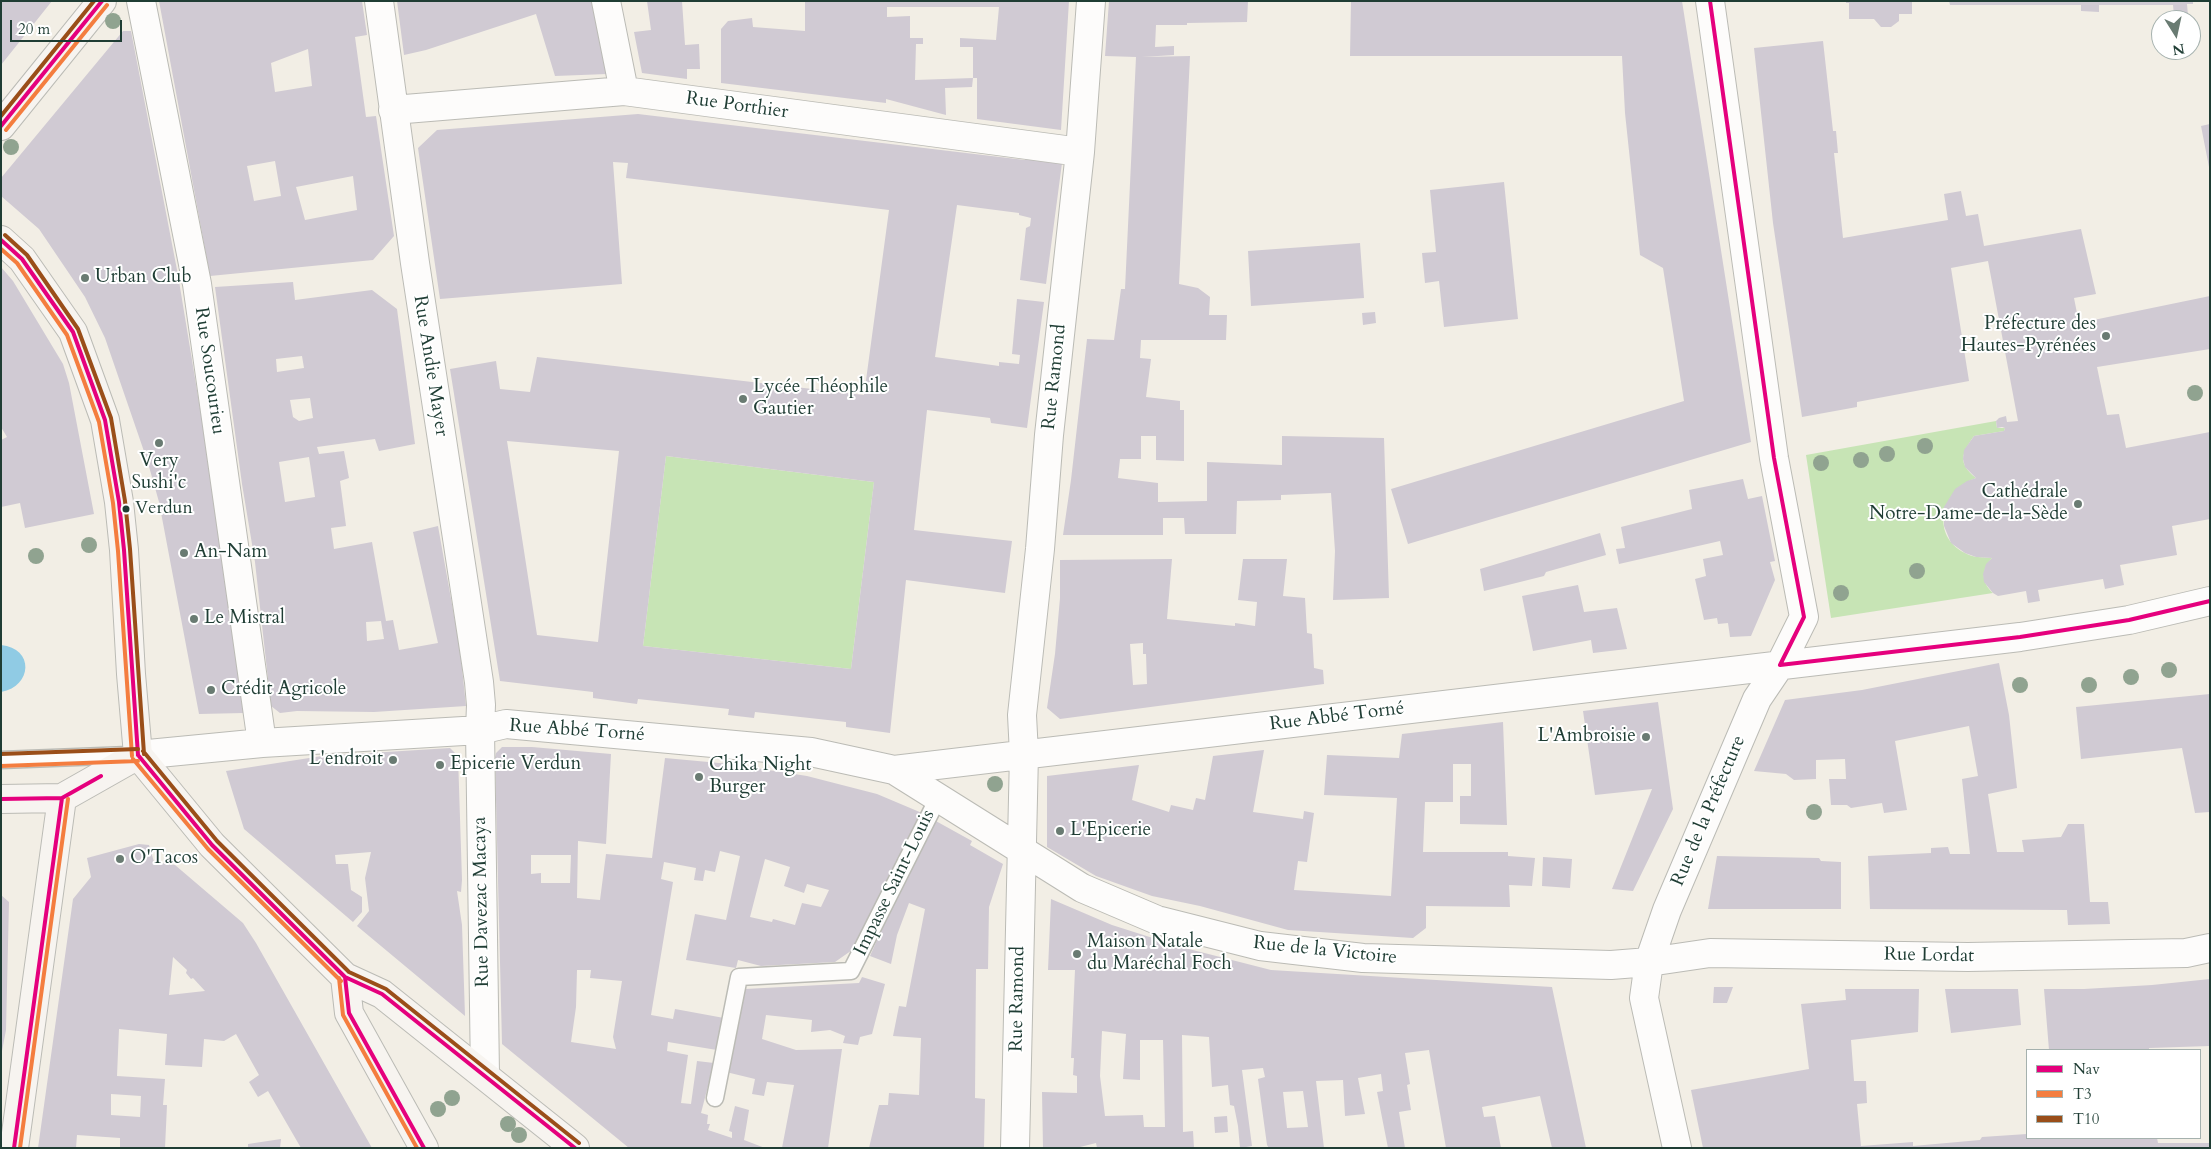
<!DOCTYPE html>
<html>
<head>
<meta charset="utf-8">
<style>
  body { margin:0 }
  #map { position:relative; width:2211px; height:1149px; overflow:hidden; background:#f2eee5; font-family:Cardo,serif }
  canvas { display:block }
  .frame { position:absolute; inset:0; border:2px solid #1f3d34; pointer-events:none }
  .legend { position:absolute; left:2026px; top:1049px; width:175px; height:90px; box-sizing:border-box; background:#fff; border:1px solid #a5b1ae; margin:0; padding:6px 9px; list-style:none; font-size:15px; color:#1f3d34 }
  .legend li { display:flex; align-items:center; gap:10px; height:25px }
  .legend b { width:25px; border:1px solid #a5b1ae }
  .north { position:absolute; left:2151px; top:10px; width:50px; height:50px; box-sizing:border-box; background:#fff; border:1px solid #a5b1ae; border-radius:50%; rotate:170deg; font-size:14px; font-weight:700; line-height:20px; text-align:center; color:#1f3d34 }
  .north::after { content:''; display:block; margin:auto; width:18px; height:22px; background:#697b72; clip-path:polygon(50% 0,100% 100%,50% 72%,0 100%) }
  .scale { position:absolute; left:10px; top:20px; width:112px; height:22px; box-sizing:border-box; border:2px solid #1f3d34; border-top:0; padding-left:6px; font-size:15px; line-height:18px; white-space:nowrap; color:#1f3d34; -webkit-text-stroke:4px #fff; paint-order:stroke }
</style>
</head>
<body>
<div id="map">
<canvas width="2211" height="1149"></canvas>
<div class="frame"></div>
<ul class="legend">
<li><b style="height:6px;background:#e5007d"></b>Nav</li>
<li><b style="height:6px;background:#f47d3f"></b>T3</li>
<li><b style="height:6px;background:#9a4e19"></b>T10</li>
</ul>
<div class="north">N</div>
<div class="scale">20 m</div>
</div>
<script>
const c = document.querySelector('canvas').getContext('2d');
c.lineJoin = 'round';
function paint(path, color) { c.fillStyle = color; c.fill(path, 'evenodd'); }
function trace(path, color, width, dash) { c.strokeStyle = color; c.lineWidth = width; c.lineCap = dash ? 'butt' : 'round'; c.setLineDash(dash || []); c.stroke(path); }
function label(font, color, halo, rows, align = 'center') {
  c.font = font + ' Cardo,serif'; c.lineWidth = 4; c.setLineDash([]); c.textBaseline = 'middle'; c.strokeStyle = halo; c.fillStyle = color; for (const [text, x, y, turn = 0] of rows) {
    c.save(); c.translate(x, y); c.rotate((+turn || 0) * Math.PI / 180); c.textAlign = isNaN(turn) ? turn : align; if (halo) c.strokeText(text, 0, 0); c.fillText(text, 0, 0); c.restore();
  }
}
const green = new Path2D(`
  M1996,421L1997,428H2005L2004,431L1974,436C1962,453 1957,463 1976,478C1942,489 1929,535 1965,553C1973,558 1982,557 1992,558C1981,570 1981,582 1993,593L1831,618L1806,455Z
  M666,456L874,482L851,669L643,646Z`);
const water = new Path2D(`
  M1,645C34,648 33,686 1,692Z`);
const building = new Path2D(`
  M1,1H52L1,65Z
  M159,1H362L367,35L355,37L366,117L376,116L394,236L373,260L210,276ZM308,49L312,86L275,92L271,63ZM275,161L281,196L254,201L247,166ZM353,176L357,210L305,220L296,187Z
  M397,1H592L607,74L555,76L536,14L426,50L404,55Z
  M647,1H682L685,45L699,44L700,69H687V79L642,73L634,32L651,30Z
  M805,1H1069L1061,130L977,119V78H973V47H960V38L996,40L999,7H887V17L910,16V38H923V44H916L915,80L973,78L972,87L945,88L946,115L886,99V103L721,83V29L728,21L752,18L753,27L805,31Z
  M1109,1H1248L1247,22L1187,23V25H1156L1155,47L1174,46V55L1142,57L1190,56L1179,284L1198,288L1210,297L1209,315H1227L1226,340H1141L1140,358L1151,359L1146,397L1180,401V410H1184V461L1156,460V436H1141V459H1120L1118,478L1158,483V502L1207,501V462L1282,465V436L1384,438L1389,598L1333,600L1335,551L1331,493L1281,495V500L1237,501L1236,534H1185L1184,518H1163V535H1063L1071,480L1087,339L1114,340L1121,289H1125L1136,57L1105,56Z
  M1351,1H1682L1751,442L1408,544L1391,489L1684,401L1663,268L1640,255L1625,113L1622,56H1350Z
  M1846,1H1912V14H1899V21L1891,27H1881L1874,19H1849V3H1846Z
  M1949,1H2193V4H2187L2188,16H2174L2173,5H2099V12L2081,11V5H1950Z
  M123,31H131L178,275L207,451L244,713L199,714L159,502L148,463L105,338L85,297L39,229L1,196V178Z
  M1823,41L1833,131H1836L1838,153H1834L1843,238L1948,220L1944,194L1961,191L1966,216L1978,214L1984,246L2081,229L2096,294L2074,298L2079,323L2210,296V349L2097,367L2107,415L2119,414L2126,448L2210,432V519L2172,526L2177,555L2120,565L2124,585L2105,589L2103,579L2038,590L2040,601L2028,603L2026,591L1998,596L1993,593L1984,582L1983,574L1986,564L1992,558L1976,557L1965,553L1951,543L1944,526V507L1955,489L1967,481L1976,478L1965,467L1963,459L1964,450L1974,436L2004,431L2005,428L2002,427L1997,428L1996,421L1999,418L2006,416L2007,422L2018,421L1988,261L1951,268L1969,381L1857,402V407L1802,417L1773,223L1754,48Z
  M638,114L1025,160L1026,158L1062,163L1046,284L1020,280L1026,228L1030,226L1031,218L1019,215V213L957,205L935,357L999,366V362L1019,364L1020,355L1012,354L1017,299L1044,302L1027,428L991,423L990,418L927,410L914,530L1012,541L1005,593L906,580L890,733L846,727V722L755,712L754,718L728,715L729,709L638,699L637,704L593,698V692L500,681L450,369L496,361L500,389L530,392L537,357L864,395L889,210L626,178L628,163L613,162L622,284L440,299L418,148L437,130ZM507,441L619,451L598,642L537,635ZM666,456L874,482L851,669L643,646Z
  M2210,124V167H2209L2201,126Z
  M1504,182L1518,319L1444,327L1439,281L1425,283L1422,253L1436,252L1430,190Z
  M1360,243L1364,298L1251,306L1248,251Z
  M1,267L13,281L63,364L69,383L94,514L25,528L20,503L1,507V440L7,437L1,427Z
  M293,282L295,300L372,290L397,309L415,444L379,451L375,439L317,447L319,454L344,451L349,478L340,481L346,526L331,528L334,549L372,542L386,621L393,620L399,650L438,643L413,532L438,526L460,649L466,706L374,712L297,711L280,713L271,706L255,562L242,484L215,287ZM302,356L304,368L277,372L276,359ZM310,398L313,418L299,421L293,417L290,400ZM309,457L315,497L285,502L279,462ZM381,621L384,639L367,641L366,622Z
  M1375,312L1376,323L1363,325L1362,313Z
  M1743,479L1748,499L1762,496L1775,561L1770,562L1775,580L1751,636L1730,637L1728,623L1718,624L1717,618L1704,620L1695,579L1706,576L1703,559L1723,555L1720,541L1619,564L1616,549L1625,548L1621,527L1692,509L1689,490Z
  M1600,533L1606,555L1546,572L1544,576L1484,591L1480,569Z
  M1172,559L1167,619L1235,626V623L1255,626L1257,602L1238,600L1243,559H1287L1283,596L1305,598L1307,633L1312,634L1314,668L1323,670L1324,684L1060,719L1047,708L1055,654L1060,598V560ZM1143,643V654H1146L1147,684L1133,685L1130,644Z
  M1578,585L1584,612L1617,608L1627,649L1593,653L1591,640L1533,651L1522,596Z
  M1999,663L2009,715L2017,788L1988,794L1997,852H2024L2022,840L2061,837L2068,824H2084L2090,902H2108L2110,924L2068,925L2067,910L1870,909L1868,856L1931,853V848L1948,847L1950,854H1970L1962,779L1978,776L1969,726L1895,741L1907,810L1884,813L1882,803L1851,808L1847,805H1831L1829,779H1846L1845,759L1816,760V779L1794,780L1786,774L1754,771L1785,700L1862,690Z
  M2210,694V812L2195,813L2182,748L2081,759L2076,707Z
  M1658,702L1673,809L1633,891L1612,889L1652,789L1595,795L1583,711Z
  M1503,722L1507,825L1460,824V796H1471V764H1453V802H1425L1423,852H1508V856L1535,858L1532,886L1509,885L1510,907L1426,906V928L1413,938L1288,930L1200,906L1152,896L1096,876L1047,847V776L1139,765L1132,800L1169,812L1171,805L1193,810L1196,798L1205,800L1213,756L1264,750L1253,812L1303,819L1304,811L1314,813L1307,862L1298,861L1294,890L1391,896L1397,798L1324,795L1327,755L1399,758L1402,734Z
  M502,747H532L611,754L606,844L578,841L577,898L600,900L606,854L652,858L665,758L730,764L807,776L877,794L922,813L855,948L835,962L761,966L738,960L736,968L686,960L695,914L726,920L740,856L720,851L715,872L705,870L703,881L694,880L696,868L664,862L661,879L673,882L651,1015L673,1019L675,1009L724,1018L717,1050L668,1042L667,1051L688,1055L681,1103L691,1104L697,1061L714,1063L701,1113L708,1115L707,1124H710L708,1130L732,1138V1132L729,1131L735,1106L749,1110L744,1140L765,1148H629L502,1044L495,758L496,753ZM531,855H571L570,883H541V873L531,874ZM765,859L790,867L784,886L804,893L807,884L829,890L821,907L802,903L795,925L773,919L772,922L750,917ZM577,970H591L590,978L622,981L613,1037L616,1049L571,1042L576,1007Z
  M450,748L458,756L462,880L461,892L457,891L462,925L465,1016L357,926L369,911L365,878L371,852L335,855L336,864H348L351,890L362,897V912L353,922L244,829L226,771L322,756Z
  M934,820L972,841L970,845L1003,864L989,907L988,969H976L975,1098L985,1099L984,1148H869L879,1105H888L889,1093L919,1095L921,1038L893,1036L899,1006L906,1007L925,909L909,903L897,935L891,964L870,956L891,908Z
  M139,844L149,845L154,862L175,865L243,923L256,943L372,1148H301L268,1091L258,1097L249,1082L259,1075L236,1034L224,1041L204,1039L202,1067L165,1065L167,1034L119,1029L117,1076L165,1079L163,1105H167L165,1148H120V1138L77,1135L76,1148H38L73,899L91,877L87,858ZM173,957L187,970L186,973L191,979L193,978L205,991L169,995ZM111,1094L141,1096L140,1117L111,1115Z
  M1717,856L1819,858L1821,861L1841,862V909H1708Z
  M1543,857L1572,859L1570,888L1542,886Z
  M1,895L9,902L6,1030L2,1051Z
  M1051,899L1112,925L1181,947L1271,970L1552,987L1586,1148H1552L1540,1096L1482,1107L1484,1117L1495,1116L1501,1148H1446L1429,1050L1405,1053L1410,1084L1407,1085L1411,1110L1399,1112L1405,1148H1388L1377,1092L1383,1091L1381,1074L1358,1078L1365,1114L1345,1116L1343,1080L1316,1081L1324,1148H1269L1267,1145L1258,1079L1265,1077L1263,1068L1242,1070L1252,1146L1240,1148L1238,1126L1234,1106L1230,1105L1228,1085L1212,1087L1209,1037L1182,1035L1183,1132L1193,1131L1194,1148H1097L1096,1143L1076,1148H1043L1042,1092L1077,1093V1076L1073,1075L1074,1058H1071L1075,970H1048ZM1102,1031L1126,1034L1123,1079L1140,1080V1040H1163L1165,1127H1144L1143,1115L1105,1116L1100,1076ZM1303,1091L1308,1127L1287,1128L1283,1092Z
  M862,977L885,984L872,1034L860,1037L858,1045L843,1043L845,1036L830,1030L811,1032L812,1020L766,1015L762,1039L796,1050L842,1049L828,1148H782L794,1085L767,1082L764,1096L752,1094L755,1079L726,1072L745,989L859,983Z
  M2210,979V1046L2149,1048V1050H2049L2044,989H2084L2152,985Z
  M1714,987H1733L1727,1003H1713Z
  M1845,989H1919L1918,1032L1851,1040L1854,1081H1866L1867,1103L1857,1104L1861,1146L1913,1142V1146L1980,1140L1982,1137L2027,1134V1138H2157L2158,1143H2210V1148H1703L1691,1090L1809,1069L1801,1004L1846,1000Z
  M1945,989H2018L2021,1025L1951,1033Z
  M1227,1116L1228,1132L1215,1133L1214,1117Z
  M281,1139L280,1148H248V1144Z`);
const lane = new Path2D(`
  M1,760L129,755
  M715,1098L739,977L851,971L938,798`);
const street = new Path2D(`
  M141,1L197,284L262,743
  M379,1L415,263L479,682L481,705L480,730L485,1075
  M606,1L624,91
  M393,110L624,91L1080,152
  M138,755L262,743L480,730L506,724L811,752L894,770L2020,637L2129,620L2210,601
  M894,770L1082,888L1157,920L1260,946L1363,958L1611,965L1649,962L1710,953L1968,957L2186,953L2210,948
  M1015,1148L1024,754L1022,715L1040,549L1049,435L1080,152L1091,1
  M1677,1148L1644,998L1649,962L1667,910L1757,699L1780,665L1804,617L1774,458L1710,1`);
const secondary = new Path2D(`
  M1,126L102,1
  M1,240L22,259L73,332L105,420L119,502L124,550L131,674L138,755
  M138,755L212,845L345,977L382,994L575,1148
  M1,799L62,798L138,755
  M345,977L349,1013L424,1148
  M14,1148L62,798`);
const bus1 = new Path2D(`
  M1710,1L1774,458L1804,617L1780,665
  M1,126L102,1
  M1,240L22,259L73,332L105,420L119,502L124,550L138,755
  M1780,665L2020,637L2129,620L2210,601
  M138,755L212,845L345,977L382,994L575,1148
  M1,799L62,798L101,776
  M345,977L349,1013L424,1148
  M14,1148L62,798`);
const bus2 = new Path2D(`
  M6,130L107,5
  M1,249L17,263L67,335L99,422L113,503L118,551L132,756
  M133,759L208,849L341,981
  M1,766L138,761
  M339,978L343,1015L417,1148
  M20,1148L68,799`);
const bus3 = new Path2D(`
  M1,116L94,1
  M5,235L27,255L78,329L111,418L125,501L130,549L144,754
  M143,751L217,841L349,972L386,989L579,1143
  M1,754L138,749`);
const trees = [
  [113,21],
  [11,147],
  [2195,393],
  [1925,446],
  [1887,454],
  [1861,460],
  [1821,463],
  [89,545],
  [36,556],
  [1917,571],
  [1841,593],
  [2169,670],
  [2131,677],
  [2020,685],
  [2089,685],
  [995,784],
  [1814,812],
  [452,1098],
  [438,1109],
  [508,1124],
  [519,1135]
];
const markers = [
  [85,278,5,"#697b72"],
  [2106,336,5,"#697b72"],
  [743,399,5,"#697b72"],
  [159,443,5,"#697b72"],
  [2078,504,5,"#697b72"],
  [126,509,4.5,"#1f3d34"],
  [184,553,5,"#697b72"],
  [194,619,5,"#697b72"],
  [211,690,5,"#697b72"],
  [1646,737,5,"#697b72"],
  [393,760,5,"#697b72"],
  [440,765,5,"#697b72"],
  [699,777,5,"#697b72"],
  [1060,831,5,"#697b72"],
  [120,859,5,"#697b72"],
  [1077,954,5,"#697b72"]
];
const busNames = [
  ["Verdun",135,509]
];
const streetNames = [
  ["Rue Porthier",737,106,8],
  ["Rue Andie Mayer",430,366,81],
  ["Rue Soucourieu",209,371,82],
  ["Rue Ramond",1055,377,-84],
  ["Rue Abbé Torné",1337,717,-7],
  ["Rue Abbé Torné",577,731,4],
  ["Rue de la Préfecture",1709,811,-67],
  ["Impasse Saint-Louis",895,883,-64],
  ["Rue Davezac Macaya",482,902,-91],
  ["Rue de la Victoire",1325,951,6],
  ["Rue Lordat",1929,956,1],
  ["Rue Ramond",1018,999,-89]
];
const poiNames = [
  ["Urban Club",95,278],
  ["Préfecture des",2096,325,"right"],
  ["Hautes-Pyrénées",2096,347,"right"],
  ["Lycée Théophile",753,388],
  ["Gautier",753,410],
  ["Very",159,462,"center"],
  ["Sushi'c",159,484,"center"],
  ["Cathédrale",2068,493,"right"],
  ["Notre-Dame-de-la-Sède",2068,515,"right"],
  ["An-Nam",194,553],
  ["Le Mistral",204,619],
  ["Crédit Agricole",221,690],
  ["L'Ambroisie",1636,737,"right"],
  ["L'endroit",383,760,"right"],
  ["Epicerie Verdun",450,765],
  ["Chika Night",709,766],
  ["Burger",709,788],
  ["L'Epicerie",1070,831],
  ["O'Tacos",130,859],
  ["Maison Natale",1087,943],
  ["du Maréchal Foch",1087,965]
];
paint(green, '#c7e4b5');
paint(water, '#90cbe4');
paint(building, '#d0cad3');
trace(lane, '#bbbbb5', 19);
trace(street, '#bbbbb5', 30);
trace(secondary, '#bbbbb5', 30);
trace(lane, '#fdfcfb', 16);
trace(street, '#fdfcfb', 28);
trace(secondary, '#f7f4f0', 28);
trace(bus1, '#e5007d', 4);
trace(bus2, '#f47d3f', 4);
trace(bus3, '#9a4e19', 4);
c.fillStyle = '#90a390';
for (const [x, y] of trees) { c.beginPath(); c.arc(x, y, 8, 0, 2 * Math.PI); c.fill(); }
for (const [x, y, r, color] of markers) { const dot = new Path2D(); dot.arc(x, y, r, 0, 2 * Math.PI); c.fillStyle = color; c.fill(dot); trace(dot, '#fff', 2); }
label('18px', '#1f3d34', '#fff', busNames, 'left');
label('19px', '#1f3d34', '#fff', streetNames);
label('19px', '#1f3d34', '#fff', poiNames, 'left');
</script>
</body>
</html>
